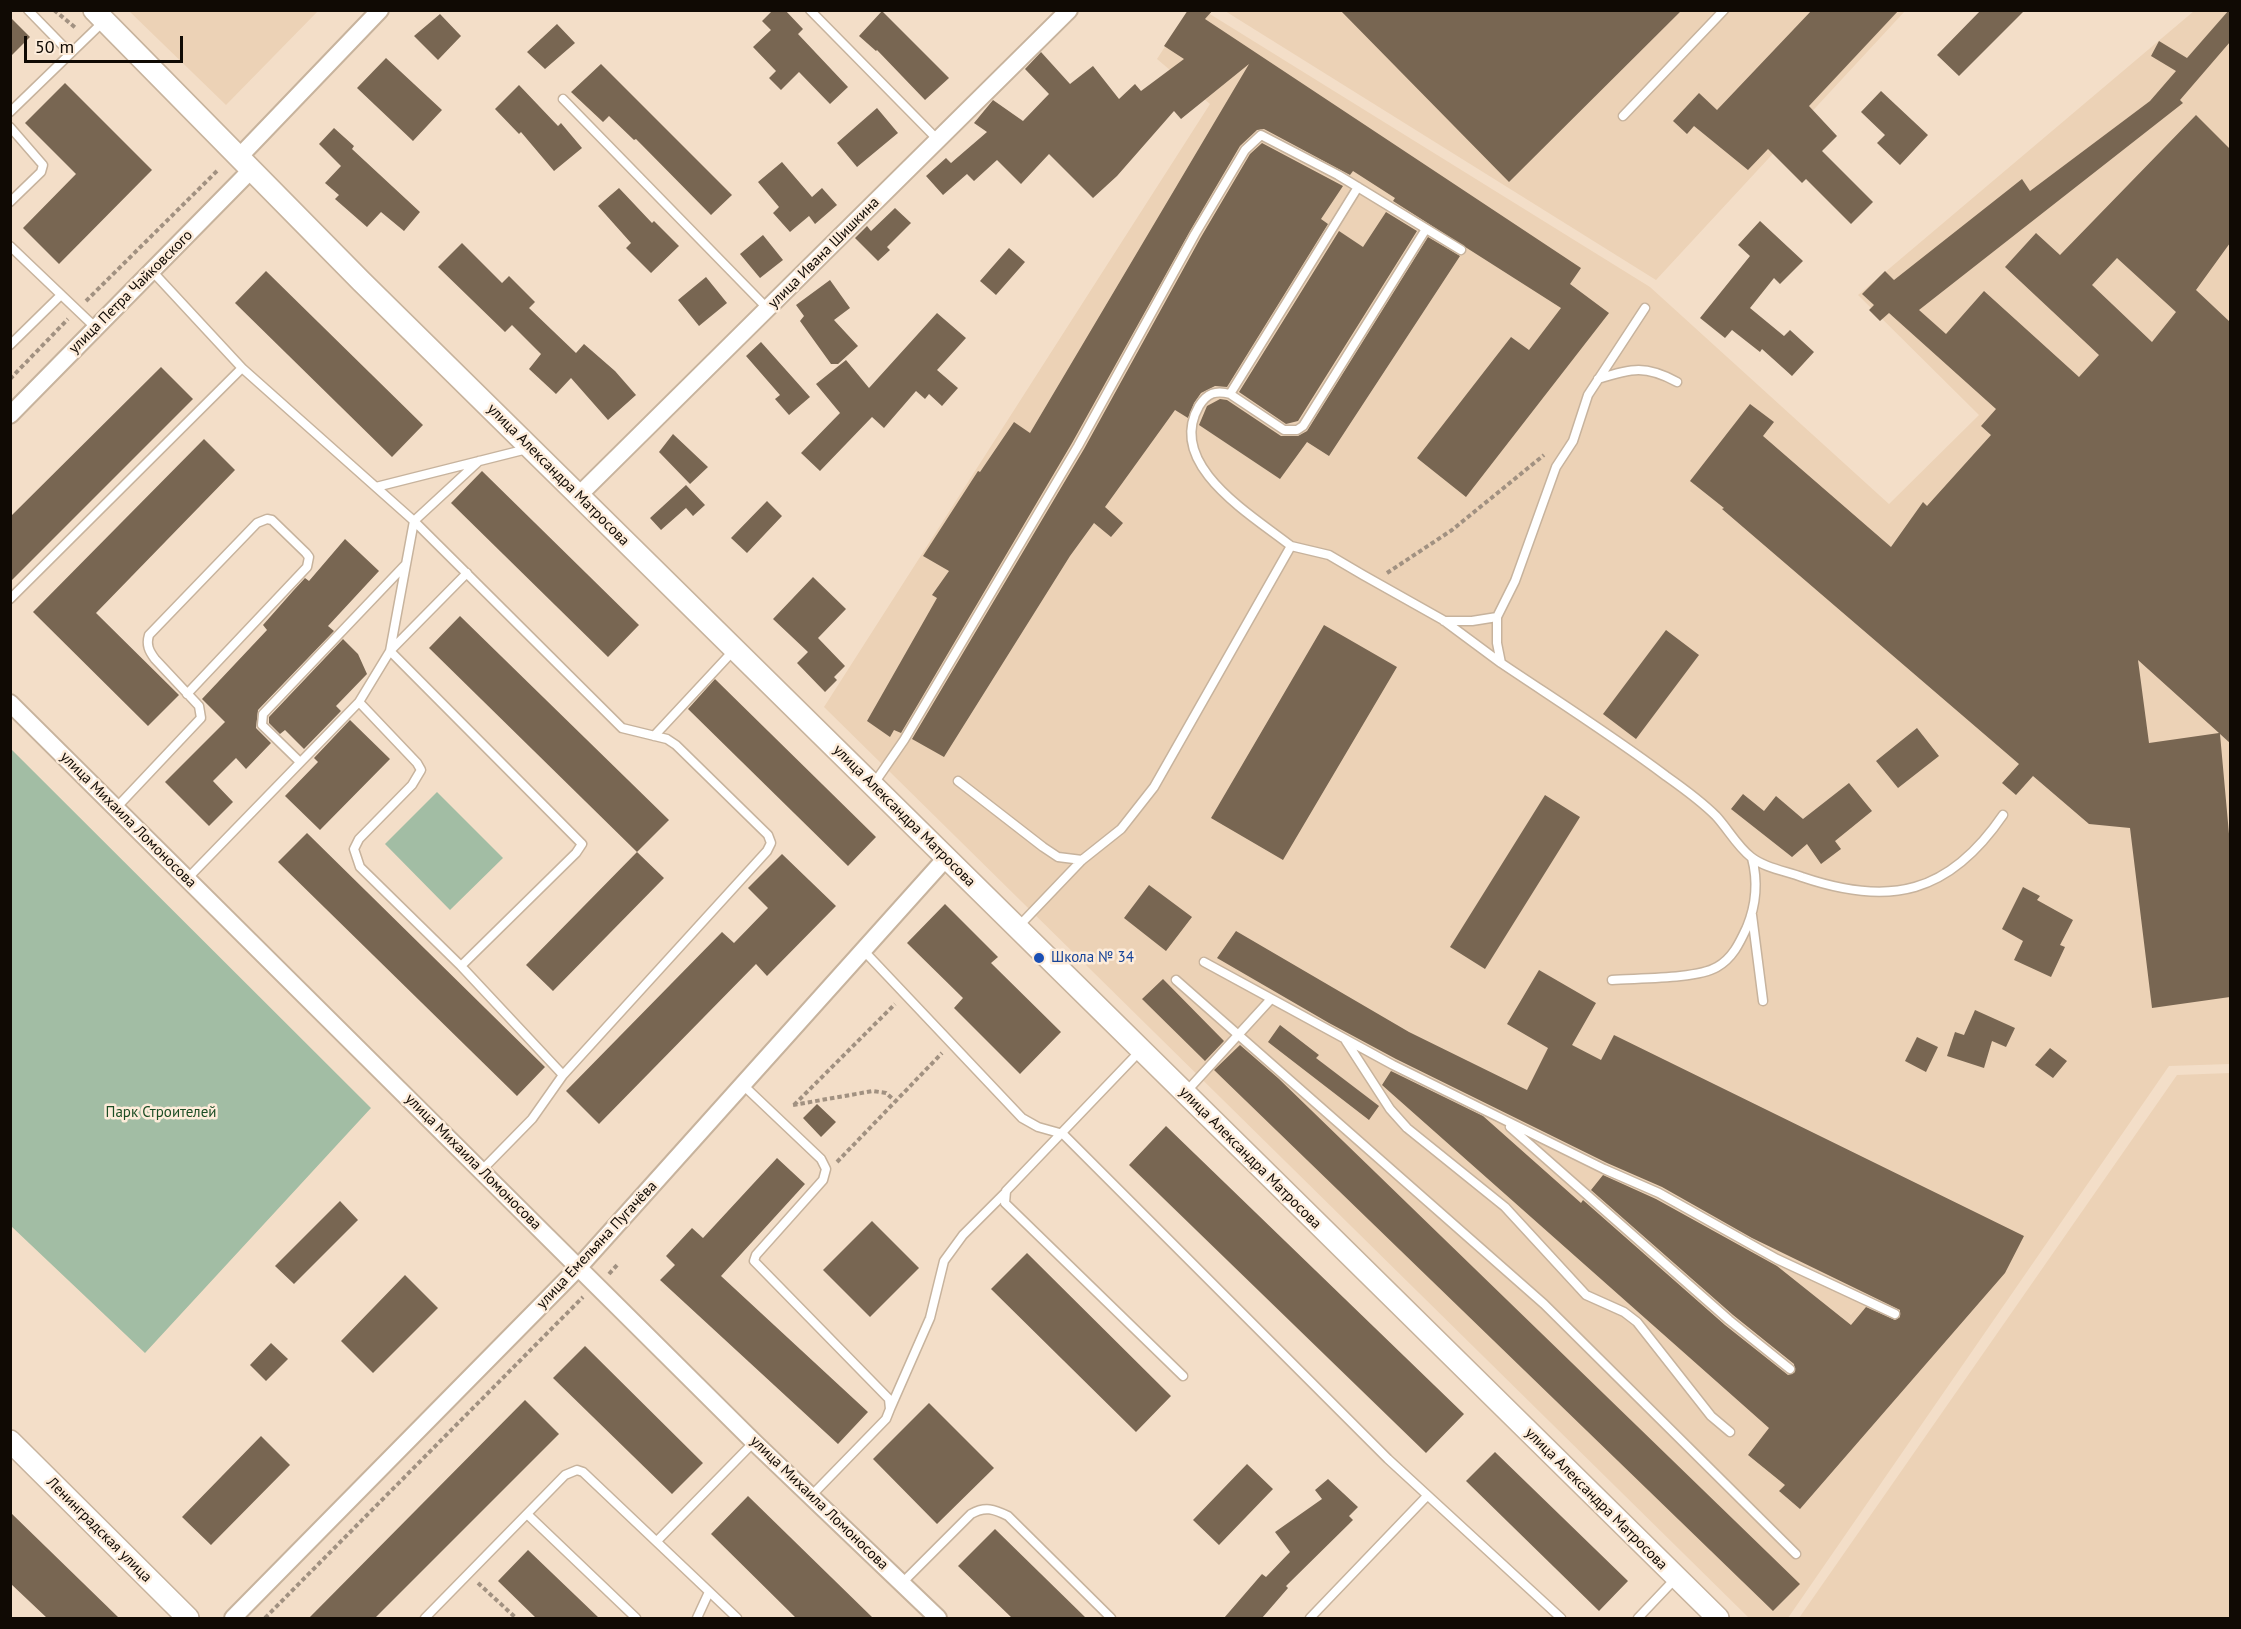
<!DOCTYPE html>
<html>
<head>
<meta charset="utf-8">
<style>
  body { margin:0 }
  #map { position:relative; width:2241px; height:1629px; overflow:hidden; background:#f3dec8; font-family:"PT Sans",sans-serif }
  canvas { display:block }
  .frame { position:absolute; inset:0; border:12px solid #100a04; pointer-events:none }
  .scale { position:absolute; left:24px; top:36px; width:159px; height:27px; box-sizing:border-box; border:3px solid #100a04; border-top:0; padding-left:8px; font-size:18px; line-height:21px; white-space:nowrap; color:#100a04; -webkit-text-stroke:4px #fdecda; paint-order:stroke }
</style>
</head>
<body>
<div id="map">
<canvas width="2241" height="1629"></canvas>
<div class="frame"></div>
<div class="scale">50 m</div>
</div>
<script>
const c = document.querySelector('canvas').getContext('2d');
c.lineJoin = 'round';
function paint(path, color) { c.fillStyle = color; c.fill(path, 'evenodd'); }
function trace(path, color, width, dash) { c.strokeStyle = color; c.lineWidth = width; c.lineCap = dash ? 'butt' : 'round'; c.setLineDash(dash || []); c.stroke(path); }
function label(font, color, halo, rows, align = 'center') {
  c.font = font + ' "PT Sans",sans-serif'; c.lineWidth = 5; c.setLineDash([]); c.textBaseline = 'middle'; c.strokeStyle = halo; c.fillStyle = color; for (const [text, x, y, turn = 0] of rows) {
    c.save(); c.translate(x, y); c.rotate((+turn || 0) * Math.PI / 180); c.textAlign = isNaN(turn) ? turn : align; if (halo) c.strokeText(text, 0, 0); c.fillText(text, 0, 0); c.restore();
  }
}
const built = new Path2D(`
  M129,11H318L226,105Z
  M1188,11H1205L1650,287L1889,504L1979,415L1858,295L2194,11H2230V1064L2169,1066L1788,1618H1749L824,707L1210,104L1157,59Z
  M1225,11H1905L1656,280Z
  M2230,1073V1618H1799L2177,1075Z`);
const green = new Path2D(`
  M11,749L371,1108L145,1353L11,1226Z
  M437,792L503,858L450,910L385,844Z`);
const building = new Path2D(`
  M773,10H785L803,29L798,34L848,87L830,104L799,72L781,90L769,78L776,71L753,47L771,30L762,21Z
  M1188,10H1213L1205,19L1581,268L1570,284L1609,313L1466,497L1417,458L1511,337L1529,350L1561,308L1393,201L1395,198L1353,171L1350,175L1264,129L1257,130L1240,146L1190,231L1072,443L901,733L894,730L890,737L867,721L937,598L932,595L949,571L923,556L978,471L980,472L1014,422L1030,433L1249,64L1181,119L1174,111L1117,176L1093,198L1049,154L1021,184L997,160L974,181L967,174L943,195L926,176L946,158L951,163L987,132L974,123L993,100L1023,121L1049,94L1025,69L1041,52L1070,84L1093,66L1119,99L1135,84L1141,91L1184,59L1164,46Z
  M1340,10H1682L1509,182Z
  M1812,10H1899L1809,106L1837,136L1822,151L1873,202L1851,224L1806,179L1802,183L1768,149L1748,170L1694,126L1687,134L1673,121L1699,93L1717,110Z
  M1981,10H2025L1959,76L1937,55Z
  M2229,10L2230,42L2180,100L2183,103L1919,310L1946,334L1984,291L2079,377L2099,355L2005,267L2036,233L2060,255L2196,115L2230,149V243L2196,290L2230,322V743L2220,734L2230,845V997L2152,1008L2130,828L2089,824L2033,776L2016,795L2002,783L2019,764L1722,509L1724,508L1690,481L1750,404L1774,422L1763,436L1891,547L1923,502L1927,506L1991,435L1981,426L1996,409L1889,313L1880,321L1869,310L1874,305L1862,294L1885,271L1894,280L2022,179L2030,191L2150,101L2176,71L2151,56L2159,41L2187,58ZM2117,258L2176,312L2152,342L2092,285ZM2138,660L2219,733L2149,743Z
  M882,11L949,78L925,100L877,50L876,51L859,36Z
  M440,14L461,36L438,60L414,36Z
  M10,17L30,37L10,57Z
  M557,24L575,43L545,69L527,52Z
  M386,58L442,110L413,141L357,88Z
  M601,64L732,195L711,215L636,139L634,140L609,116L603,122L571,92Z
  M65,83L152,170L59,264L23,228L76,174L25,123Z
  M519,85L558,126L561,123L582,148L554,171L521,132L519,134L495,109Z
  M1881,91L1928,135L1900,165L1877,143L1885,135L1861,112Z
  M877,108L898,133L857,167L837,143Z
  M334,128L354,146L352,149L420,212L404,231L381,212L367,227L335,199L339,195L325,183L341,166L319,144Z
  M1262,143L1343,186L1321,219L1328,224L1227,387L1215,386L1201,393L1194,403L1188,418L1175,410L1105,507L1123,523L1111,537L1094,523L1070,556L944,757L912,739L1084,449L1201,237L1250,154Z
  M782,162L812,197L822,188L837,205L815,224L809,216L790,232L773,213L779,207L758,182Z
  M619,188L652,223L654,221L679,246L651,273L626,248L631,243L598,206Z
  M895,208L911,223L887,247L890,250L878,261L855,238L867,226L871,231Z
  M1386,212L1417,231L1298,421L1286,424L1239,392L1339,231L1363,247Z
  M1760,221L1803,261L1780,284L1774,278L1750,308L1784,336L1790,330L1814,352L1792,376L1762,349L1760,352L1732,330L1725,338L1700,318L1750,256L1738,245Z
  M763,235L783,260L760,278L740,254Z
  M1428,237L1460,256L1329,456L1307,442L1280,479L1199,425L1207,406L1220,399L1227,400L1281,436H1298L1307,431Z
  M462,243L502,283L509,276L535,302L529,308L576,353L584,344L615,371L636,395L608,420L571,378L556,394L529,369L541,354L512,325L505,332L438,267Z
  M1009,248L1025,262L996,295L980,281Z
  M266,271L423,425L392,457L235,303Z
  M706,277L727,303L699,326L678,300Z
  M830,280L850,308L834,320L858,346L838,364H831L800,321L804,316L796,305Z
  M937,313L966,338L937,370L958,388L942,406L929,394L925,399L916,391L884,428L872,417L820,471L801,453L840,413L816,384L846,360L869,388Z
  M761,342L810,397L789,415L775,399L780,395L746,356Z
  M161,367L193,399L10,582V517Z
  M673,434L708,467L690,484L659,452Z
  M204,439L235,470L96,613L179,695L148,726L33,612Z
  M482,471L639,625L608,657L451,503Z
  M686,485L705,505L693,516L686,508L661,530L650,518Z
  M767,501L782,516L747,553L731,538Z
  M345,539L379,571L328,626L334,631L258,710L256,728L271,743L246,769L236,758L213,781L233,802L209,826L165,782L225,722L202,699L267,630L263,625L293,591L305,578L309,581Z
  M813,577L846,609L818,638L845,666L834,677L837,680L825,692L797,663L808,652L773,619Z
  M460,616L669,820L637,852L429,648Z
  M1324,625L1397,667L1283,860L1211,818Z
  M1666,630L1699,655L1636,739L1603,714Z
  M343,639L358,654L367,674L336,706L341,711L304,749L285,730L280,734L269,723V717Z
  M715,679L876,837L848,866L688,709Z
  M350,720L390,759L320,830L285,796L318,762L314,758Z
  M1917,728L1939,756L1898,788L1876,761Z
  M1849,783L1872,811L1835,841L1841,849L1821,864L1807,844L1792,857L1731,809L1743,794L1764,811L1776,796L1803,819Z
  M1545,795L1580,817L1485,969L1450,947Z
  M307,833L545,1067L517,1096L278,862Z
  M637,852L664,878L553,991L526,965Z
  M782,854L836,906L767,976L756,964L599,1124L566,1091L722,932L734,943L768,908L748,888Z
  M1149,885L1192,917L1166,951L1124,918Z
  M2023,887L2040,896L2037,900L2073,920L2060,945L2065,947L2051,977L2014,960L2023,941L2002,929Z
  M945,904L998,957L991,963L1061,1032L1020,1074L954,1008L963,998L907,943Z
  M1236,931L1409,1032L1527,1090L1548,1048L1507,1024L1539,970L1596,1003L1572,1045L1601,1060L1614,1035L2024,1236L2005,1273L1800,1509L1779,1491L1785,1485L1748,1455L1769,1428L1382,1085L1391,1071L1483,1116L1581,1203L1583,1200L1725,1325L1788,1375L1795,1372L1794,1364L1733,1315L1591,1190L1603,1175L1656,1199L1777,1266L1851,1325L1866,1307L1895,1320L1900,1317V1310L1752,1238L1662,1187L1607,1163L1396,1059L1329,1023L1217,958Z
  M1163,979L1224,1041L1205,1061L1142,999Z
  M1975,1010L2015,1028L2006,1047L1992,1041L1984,1068L1947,1056L1955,1032L1964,1035Z
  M1280,1025L1319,1055L1316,1058L1379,1106L1369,1120L1268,1042Z
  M1917,1037L1938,1047L1926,1072L1905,1061Z
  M1240,1045L1278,1078L1800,1584L1773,1611L1214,1070Z
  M2050,1048L2067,1061L2053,1078L2035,1065Z
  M817,1104L836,1122L821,1137L803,1118Z
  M1166,1126L1464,1414L1426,1453L1129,1165Z
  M777,1158L805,1184L721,1276L868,1412L838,1444L660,1280L675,1265L666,1256L692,1228L703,1238Z
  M340,1201L358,1220L294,1284L275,1266Z
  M872,1221L919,1268L870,1317L823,1270Z
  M1027,1253L1171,1396L1136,1432L991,1289Z
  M405,1275L438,1308L373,1373L341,1341Z
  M271,1343L288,1359L266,1381L250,1365Z
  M585,1346L703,1463L672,1494L553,1378Z
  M525,1400L559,1434L375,1618H309Z
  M929,1403L994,1468L937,1524L873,1459Z
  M261,1436L290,1465L211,1545L182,1517Z
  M1495,1452L1628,1581L1599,1611L1466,1481Z
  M1247,1464L1273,1489L1219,1545L1193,1520Z
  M1328,1479L1358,1507L1349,1516L1353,1520L1286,1586L1288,1588L1262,1618H1224L1262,1574L1266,1577L1290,1552L1275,1532L1322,1499L1315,1490Z
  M748,1496L873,1618H796L711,1534Z
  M10,1512L119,1618H47L10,1583Z
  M995,1529L1086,1618H1012L958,1566Z
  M528,1550L599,1618H536L498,1581Z`);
const path = new Path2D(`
  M54,10L77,29
  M86,301L219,169
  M10,379L68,319
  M1387,573L1452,530L1544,455
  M793,1105L873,1091L886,1093L895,1101
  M794,1105L895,1004
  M837,1162L942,1053
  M609,1274L618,1264
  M478,1583L516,1618
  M265,1618L583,1297`);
const service = new Path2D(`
  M28,10L70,53
  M810,10L938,140
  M563,99L768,309
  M10,112L104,21
  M1623,116L1724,10
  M10,127L43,165L41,172L10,202
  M10,246L96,328
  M152,271L242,368L414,521L390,651L582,844L576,853L461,966
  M1645,308L1588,395L1573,441L1556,467L1515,581L1497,617V643L1501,663C1556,700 1613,736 1666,776C1683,788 1701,801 1716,816C1728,829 1737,846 1751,857C1765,868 1786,871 1802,877C1890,907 1949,894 2003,815
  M10,345L61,295
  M1598,379C1632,368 1646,365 1677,382
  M1230,394L1358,187
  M479,461L414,521L622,728L667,739L676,745L768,835L771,843L767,851L563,1075
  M376,487L527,449
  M1291,546C1252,515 1165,465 1199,406C1207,393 1216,390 1230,394L1284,430H1297L1303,426L1426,229
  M10,599L242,368
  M1444,621H1472L1497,617
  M359,702L417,763L421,770L412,785L359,839L354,849L360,867L461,966L563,1075L532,1119L481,1171
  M654,736L735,649
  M300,762L262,725L263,714L406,564
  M958,781L1043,847L1058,857L1082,860
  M873,785L904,740L1078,446L1195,234L1245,150L1261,135L1338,175L1461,250
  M117,807L201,718L199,706L155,659C149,651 146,645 149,635L257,523L267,519L272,520L306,553L309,557L307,567L187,694
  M187,879L359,702L390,651L467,573
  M1752,915L1763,1001
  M1017,928L1082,860L1121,829L1154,787L1291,546L1329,555L1363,575L1443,620L1501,663
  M864,951L1022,1118L1038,1127L1063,1134L1388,1459L1561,1618
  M1204,962L1393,1065L1604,1169L1659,1193L1777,1259L1895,1314
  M1176,980L1544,1304L1796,1554
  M1612,980C1637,978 1697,979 1717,967C1733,958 1740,942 1747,927C1756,905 1758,881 1752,858
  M1346,1041L1390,1109L1407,1128L1505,1207L1586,1295L1624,1312L1637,1322L1711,1416L1730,1432
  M1141,1050L1006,1191L1005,1203L1183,1376
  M743,1085L821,1159L826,1169L823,1180L756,1255L754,1261L889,1399L890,1409L886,1419L812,1495
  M1185,1093L1271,999
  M1510,1127L1729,1320L1790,1369
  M890,1409L930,1318L944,1261L963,1235L1006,1192
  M527,1514L636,1618
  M657,1541L754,1442
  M902,1583L971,1514C985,1506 994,1509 1008,1516L1111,1618
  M425,1618L565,1475L577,1470L583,1472L737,1618
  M697,1618L709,1592
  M1310,1618L1427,1496
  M1638,1618L1676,1578`);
const minor = new Path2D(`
  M240,156L380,10
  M10,415L252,169
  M579,495L1069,10
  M10,703L754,1442L938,1618
  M233,1618L578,1268L946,858`);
const tertiary = new Path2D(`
  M94,10L361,281L1718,1618
  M10,1441L188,1618`);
const markers = [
  [1039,958,6,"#1a4fb4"]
];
const streetNames = [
  ["улица Ивана Шишкина",824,253,-45],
  ["улица Петра Чайковского",131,292,-45],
  ["улица Александра Матросова",558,475,45],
  ["улица Александра Матросова",904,816,45],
  ["улица Михаила Ломоносова",128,820,45],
  ["улица Александра Матросова",1250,1158,45],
  ["улица Михаила Ломоносова",473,1162,45],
  ["улица Емельяна Пугачёва",597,1245,-47],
  ["улица Александра Матросова",1596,1499,45],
  ["улица Михаила Ломоносова",819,1503,44],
  ["Ленинградская улица",99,1530,45]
];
const transitNames = [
  ["Школа № 34",1051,958]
];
const parkNames = [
  ["Парк Строителей",161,1113]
];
paint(built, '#ecd2b6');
paint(green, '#a2bda4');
paint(building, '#786652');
trace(service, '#c7b39d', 11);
trace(minor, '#c7b39d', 20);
trace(tertiary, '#c7b39d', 24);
trace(path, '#a19181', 4, [4.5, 3]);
trace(service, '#fff', 8);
trace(minor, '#fff', 16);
trace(tertiary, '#fff', 21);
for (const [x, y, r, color] of markers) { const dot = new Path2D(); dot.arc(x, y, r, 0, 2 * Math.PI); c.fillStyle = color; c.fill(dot); trace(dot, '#fdecda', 2); }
label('15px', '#100a04', '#fdecda', streetNames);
label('15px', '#164399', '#fdecda', transitNames, 'left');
label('15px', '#1b4d24', '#fdecda', parkNames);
</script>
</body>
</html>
